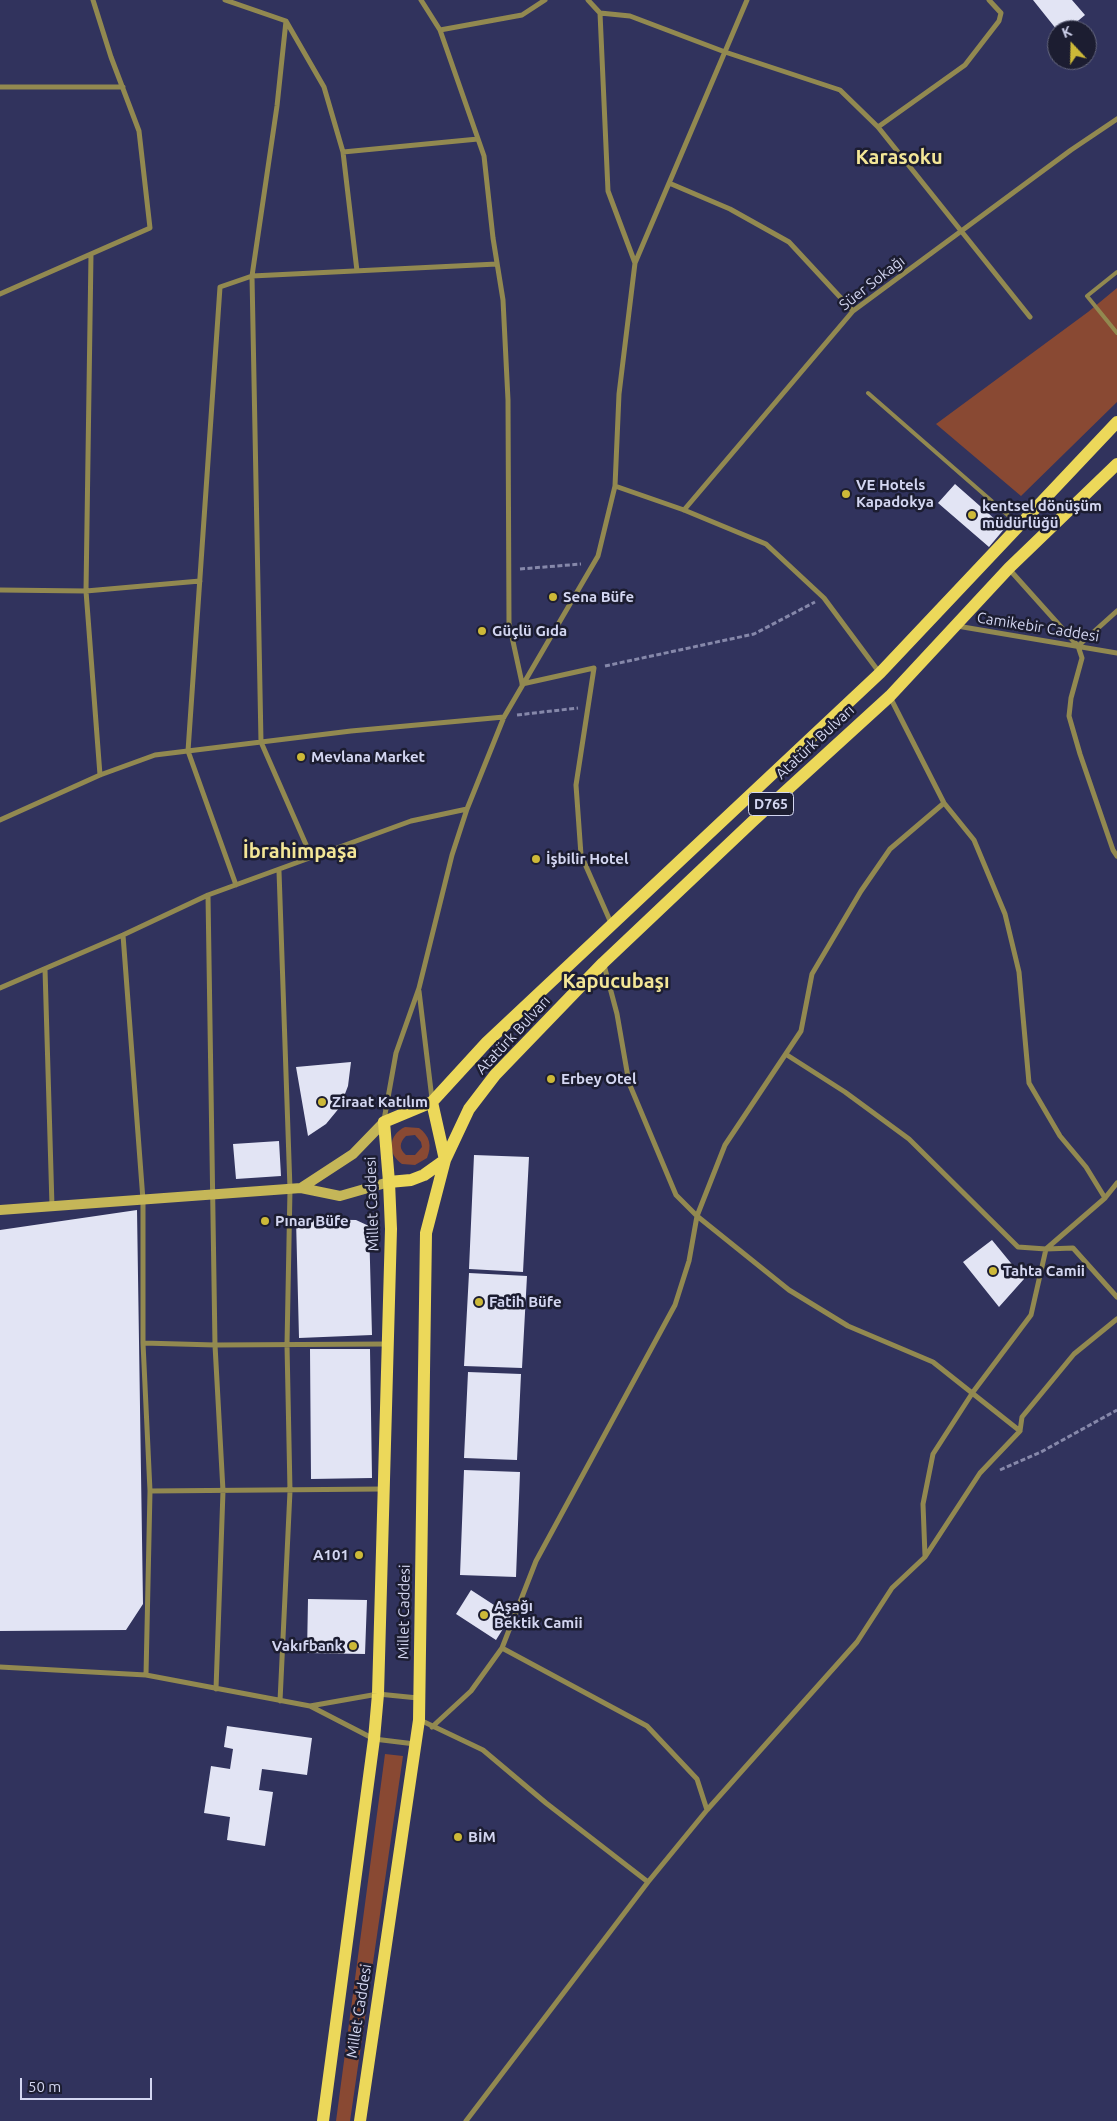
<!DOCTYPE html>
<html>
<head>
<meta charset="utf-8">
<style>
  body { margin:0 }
  #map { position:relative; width:1117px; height:2121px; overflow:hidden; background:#31335d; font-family:Ubuntu,sans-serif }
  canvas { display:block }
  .north { position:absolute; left:1047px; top:20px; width:50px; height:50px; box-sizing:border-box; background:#1c1d31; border:1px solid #65677e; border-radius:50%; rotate:339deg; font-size:14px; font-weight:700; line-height:20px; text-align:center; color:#d3d6f1 }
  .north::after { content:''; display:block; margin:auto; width:18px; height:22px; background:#cdb938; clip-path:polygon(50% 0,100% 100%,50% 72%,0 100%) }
  .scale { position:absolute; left:20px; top:2078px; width:132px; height:22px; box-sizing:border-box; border:2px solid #d3d6f1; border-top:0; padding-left:6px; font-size:15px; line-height:18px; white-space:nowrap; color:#d3d6f1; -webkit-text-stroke:4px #1c1d31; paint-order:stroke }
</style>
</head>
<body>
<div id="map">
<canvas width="1117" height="2121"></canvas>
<div class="north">K</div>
<div class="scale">50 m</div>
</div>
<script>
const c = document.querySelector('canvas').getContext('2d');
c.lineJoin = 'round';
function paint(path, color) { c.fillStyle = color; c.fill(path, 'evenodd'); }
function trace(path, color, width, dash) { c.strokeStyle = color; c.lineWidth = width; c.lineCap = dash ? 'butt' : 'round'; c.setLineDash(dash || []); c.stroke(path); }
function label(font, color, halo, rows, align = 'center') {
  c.font = font + ' Ubuntu,sans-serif'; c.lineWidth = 5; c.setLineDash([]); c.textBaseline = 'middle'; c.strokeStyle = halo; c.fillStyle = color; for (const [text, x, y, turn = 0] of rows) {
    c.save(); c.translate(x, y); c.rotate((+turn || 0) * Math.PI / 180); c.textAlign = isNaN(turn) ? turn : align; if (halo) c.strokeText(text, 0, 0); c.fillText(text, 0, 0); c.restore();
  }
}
const green = new Path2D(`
  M1117,288V402L1021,496L936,424L1088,312Z
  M405,1127L419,1128C430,1136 432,1146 427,1158L415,1165L402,1164C387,1154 388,1135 405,1127ZM415,1135L421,1142L422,1147L415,1155H406C399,1149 399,1143 406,1136Z
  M385,1754L403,1756L350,2121H336Z`);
const building = new Path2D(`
  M1033,0H1072L1085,15L1067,30H1057Z
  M955,484L1005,528L989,547L938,503Z
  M351,1062L348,1086L340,1107L326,1124L308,1136L296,1067Z
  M279,1141L281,1176L236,1179L233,1144Z
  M474,1155L529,1157L523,1272L469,1269Z
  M137,1210L143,1604L126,1630L0,1631V1230Z
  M296,1219L356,1220L369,1226L372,1335L299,1338Z
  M992,1240L1024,1279L999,1307L963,1262Z
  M469,1273L527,1276L522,1368L464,1366Z
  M310,1349H370L372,1478L311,1479Z
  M468,1372L521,1374L517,1460L464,1458Z
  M464,1470L520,1472L516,1577L460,1575Z
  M471,1590L511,1616L496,1640L456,1614Z
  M308,1599L367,1600L365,1654L307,1653Z
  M227,1726L312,1738L307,1775L262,1769L259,1790L273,1792L265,1846L227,1840L230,1817L204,1813L211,1766L230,1769L233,1749L224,1747Z`);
const path = new Path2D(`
  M520,569L581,564
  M605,666L754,634L815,602
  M517,715L578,708
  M1000,1470L1041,1452L1117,1410`);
const lane = new Path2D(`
  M1117,272L1087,296L1117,333
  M868,393L1018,524`);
const street = new Path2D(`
  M225,0L286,21L324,87L343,152L357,271
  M421,0L440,30L484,156L493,238L503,300L508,400L509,623L522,683
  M588,0L600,13L608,191L635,263
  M600,13L630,16L725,52L840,90L878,127L1030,317
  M286,21L277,106L252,276L261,742L311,856
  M440,30L522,15L545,0
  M0,87H123
  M878,127L965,65L999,21L1001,13L989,0
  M343,152L478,139
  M669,183L730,209L789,242L853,311
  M91,254L86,591L100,775
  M0,294L150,228L139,131L111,57L93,0
  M615,486L684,510L766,544L824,598L879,672
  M684,510L853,311L1071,150L1117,119
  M1009,569L1078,646L1082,658L1071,698L1069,716L1080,754L1113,850L1117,856
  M0,590L86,591L200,581
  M957,626L1117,653
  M1078,646L1117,611
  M522,684L594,668L576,785L581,855L611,923
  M890,697L944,803L974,840L1005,914L1019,972L1029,1083L1060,1136L1086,1167L1105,1198
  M0,820L100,775L155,755L351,731L504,717
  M279,871L290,1189L287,1345L290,1491L280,1701
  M236,885L188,751L220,287L252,276L497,264
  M208,895L215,1345L223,1491L216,1689
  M123,935L143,1200V1343L150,1491L146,1675
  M604,965L617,1014L629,1083L676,1195L697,1216L789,1290L848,1326L933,1362L1020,1431
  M45,969L52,1206
  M0,988L123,935L208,895L411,821L467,809
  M419,991L432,1099
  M787,1055L845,1092L909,1139L1018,1247L1046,1249L1073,1248L1117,1297
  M384,1120L396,1053L419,988L452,855L467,809L504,717L598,556L615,486L619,394L635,263L747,0
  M143,1343L215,1345L387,1344
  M150,1491L383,1489
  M925,1556L923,1504L933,1454L973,1392L1031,1315L1046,1249L1105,1198L1117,1183
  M502,1648L647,1726L697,1779L707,1810
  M0,1667L146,1675L310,1706L374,1739L415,1744
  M310,1706L378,1694L418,1698
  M420,1720L483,1750L546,1803L648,1882
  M432,1727L471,1691L502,1648L536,1561L675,1305L689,1261L697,1216L725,1145L801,1031L812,974L861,891L890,849L944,803
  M466,2121L648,1882L707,1810L857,1642L892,1588L925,1557L980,1473L1020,1431L1022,1417L1074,1354L1117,1319`);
const secondary = new Path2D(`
  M301,1188L353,1154L384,1122
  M0,1210L301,1188L340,1196L389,1182`);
const primary = new Path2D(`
  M389,1182L411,1180L424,1175L445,1160L469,1109L495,1075L603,963L753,821L890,696L1009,568L1117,464
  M323,2121L374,1739L378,1694L391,1229L389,1182L384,1122L432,1102L487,1042L880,673L1117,422
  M360,2121L419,1720L426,1233L445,1160L432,1102`);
const markers = [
  [846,494,5,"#cdb938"],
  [972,515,5,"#cdb938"],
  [553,597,5,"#cdb938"],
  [482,631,5,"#cdb938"],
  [301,757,5,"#cdb938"],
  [536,859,5,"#cdb938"],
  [551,1079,5,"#cdb938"],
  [322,1102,5,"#cdb938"],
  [265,1221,5,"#cdb938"],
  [993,1271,5,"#cdb938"],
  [479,1302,5,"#cdb938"],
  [359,1555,5,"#cdb938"],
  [484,1615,5,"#cdb938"],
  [353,1646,5,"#cdb938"],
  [458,1837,5,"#cdb938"]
];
const shields = [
  [771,804,45]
];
const shieldNames = [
  ["D765",771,804]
];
const streetNames = [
  ["Süer Sokağı",872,283,-38],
  ["Camikebir Caddesi",1038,627,9],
  ["Atatürk Bulvarı",815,742,-43],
  ["Atatürk Bulvarı",513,1035,-47],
  ["Millet Caddesi",372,1204,-92],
  ["Millet Caddesi",404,1612,-89],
  ["Millet Caddesi",359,2011,-81]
];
const poiNames = [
  ["VE Hotels",856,485],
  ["Kapadokya",856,502],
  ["kentsel dönüşüm",982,506],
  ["müdürlüğü",982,523],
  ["Sena Büfe",563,597],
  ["Güçlü Gıda",492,631],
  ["Mevlana Market",311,757],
  ["İşbilir Hotel",546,859],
  ["Erbey Otel",561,1079],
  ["Ziraat Katılım",332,1102],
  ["Pınar Büfe",275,1221],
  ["Tahta Camii",1003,1271],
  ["Fatih Büfe",489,1302],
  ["A101",349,1555,"right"],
  ["Aşağı",494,1606],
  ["Bektik Camii",494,1623],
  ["Vakıfbank",343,1646,"right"],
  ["BİM",468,1837]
];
const districtNames = [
  ["Karasoku",899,157],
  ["İbrahimpaşa",300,851],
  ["Kapucubaşı",616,981]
];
paint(green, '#894933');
paint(building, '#e2e4f4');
trace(path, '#8688aa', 3, [5, 2.5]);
trace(lane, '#928950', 4);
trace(street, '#928950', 5);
trace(secondary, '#c5b658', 10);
trace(primary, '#ecd85a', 12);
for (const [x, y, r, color] of markers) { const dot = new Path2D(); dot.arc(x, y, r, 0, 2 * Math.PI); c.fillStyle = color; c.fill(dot); trace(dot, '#1c1d31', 2); }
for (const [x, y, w] of shields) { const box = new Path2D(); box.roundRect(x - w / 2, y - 11.5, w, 23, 4); c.fillStyle = '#1c1d31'; c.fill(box); trace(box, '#d3d6f1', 1); }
label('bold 14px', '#d3d6f1', null, shieldNames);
label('15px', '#d3d6f1', '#1c1d31', streetNames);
label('bold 15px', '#d3d6f1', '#1c1d31', poiNames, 'left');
label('bold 20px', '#f3e697', '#1c1d31', districtNames);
</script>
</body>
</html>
